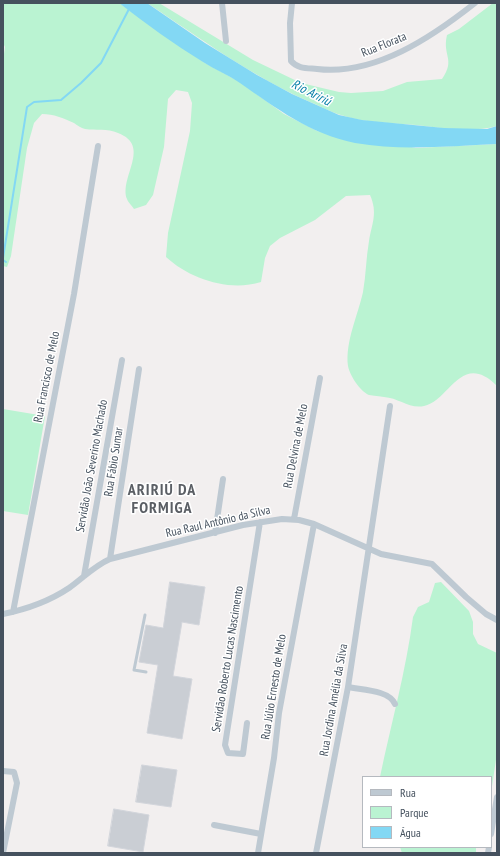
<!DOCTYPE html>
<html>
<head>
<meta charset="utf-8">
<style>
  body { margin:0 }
  #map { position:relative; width:500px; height:856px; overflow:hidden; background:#f2efef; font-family:"PT Sans Narrow",sans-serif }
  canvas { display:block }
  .frame { position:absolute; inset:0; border:4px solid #45515e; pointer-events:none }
  .legend { position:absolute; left:362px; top:776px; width:130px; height:72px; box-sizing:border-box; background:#fff; border:1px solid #b5b9bf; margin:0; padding:5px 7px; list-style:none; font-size:12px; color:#45515e }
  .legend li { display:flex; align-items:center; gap:8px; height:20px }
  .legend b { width:20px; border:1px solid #b5b9bf }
</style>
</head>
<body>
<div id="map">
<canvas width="500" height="856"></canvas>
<div class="frame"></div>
<ul class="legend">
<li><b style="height:5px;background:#bec9d2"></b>Rua</li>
<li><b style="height:11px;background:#baf3d2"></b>Parque</li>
<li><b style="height:11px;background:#83d8f4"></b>Água</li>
</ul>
</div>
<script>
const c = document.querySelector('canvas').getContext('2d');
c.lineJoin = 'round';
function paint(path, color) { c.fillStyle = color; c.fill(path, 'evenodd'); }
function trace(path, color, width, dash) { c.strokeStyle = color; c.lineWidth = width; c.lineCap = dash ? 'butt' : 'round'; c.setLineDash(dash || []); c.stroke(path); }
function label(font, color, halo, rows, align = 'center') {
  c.font = font + ' "PT Sans Narrow",sans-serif'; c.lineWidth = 3; c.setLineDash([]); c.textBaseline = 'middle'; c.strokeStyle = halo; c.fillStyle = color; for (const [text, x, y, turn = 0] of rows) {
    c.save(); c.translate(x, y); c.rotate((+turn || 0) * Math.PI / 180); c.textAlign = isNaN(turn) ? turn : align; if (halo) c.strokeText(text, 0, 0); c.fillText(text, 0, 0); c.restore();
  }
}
const green = new Path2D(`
  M3,3H119L205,63L240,82L284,114L317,131L416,148L497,144V386C461,350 449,402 424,406C409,409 399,398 384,397C380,396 373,396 369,395C360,391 350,376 348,366C345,342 358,315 363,292C366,275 366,258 369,241C372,223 378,213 370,195L346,196L315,220L280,238L270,246L265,258L261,282C229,292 190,279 166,257L168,233L190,131L192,103L188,92L176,90L168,99L164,147L153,195L146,205L134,209C132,206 128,202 127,199C119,177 152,146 118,133C107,128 96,131 85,129C81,128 77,125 74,123C63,118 54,114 42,114L34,123L27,148L11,256L7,267L3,266V61L5,47L3,43Z
  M147,3H159L253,60L301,83L339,92L351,93L383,91L407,82L442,79C456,59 442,56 447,35L459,29L493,3H497V126C471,133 442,128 416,125C391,123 365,123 341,115C330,112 320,106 310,102C251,76 200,38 147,3Z
  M3,409L45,416L28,515L3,511Z
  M441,582L469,611L473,622V634L478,644L497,653V753L491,793V777H380C391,724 406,671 413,617L418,607L429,602L435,583Z
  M400,847H476V853H402Z`);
const water = new Path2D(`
  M119,3H147L205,43L257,75L292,94L339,115L362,120L444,128L487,129L497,126V144C450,146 401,151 355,143C310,134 276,108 240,83C229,75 215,70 203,62C174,44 146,24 119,3Z`);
const stream = new Path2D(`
  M3,258L27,107L34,102L61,100L81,83L101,63L129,9
  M3,260L6,262`);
const building = new Path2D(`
  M170,582L205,587L199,625L182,622L173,676L192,679L182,739L147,733L158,665L139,662L146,625L163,628Z
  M142,765L177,770L171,807L136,802Z
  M114,809L149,815L143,852L108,846Z`);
const service = new Path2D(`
  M145,615L134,670L146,672`);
const minor = new Path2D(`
  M222,3L226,41
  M292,3L290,23L291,61C298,69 307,68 317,69C375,76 432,37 475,3
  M294,519L320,378
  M215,533L223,479
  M110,559L139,369
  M84,576L122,360
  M13,612L74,294L98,146
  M3,614C28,609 48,602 69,588C83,578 94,566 110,559L243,525L282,519L299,520L314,524L381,554L432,564L466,597L486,614L497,620
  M348,687C362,690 389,690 395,704
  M247,723L243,754L228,753L225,745L260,522
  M3,771L14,772L17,783L3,853
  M214,825L261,834
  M491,834L497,797
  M258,853L274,758L279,713L314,524
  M316,853L348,687L390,406
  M488,853L489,847`);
const streetNames = [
  ["Rua Florata",384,45,-22],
  ["Rua Francisco de Melo",47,377,-79],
  ["Rua Delvina de Melo",296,446,-79],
  ["Rua Fábio Sumar",114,462,-81],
  ["Servidão João Severino Machado",92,466,-80],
  ["Rua Raul Antônio da Silva",218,522,-13],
  ["Servidão Roberto Lucas Nascimento",228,659,-81],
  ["Rua Júlio Ernesto de Melo",274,687,-81],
  ["Rua Jordina Amélia da Silva",334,700,-80]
];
const waterNames = [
  ["Rio Aririú",311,93,27]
];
const districtNames = [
  ["ARIRIÚ DA",162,490],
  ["FORMIGA",162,508]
];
paint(green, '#baf3d2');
paint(water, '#83d8f4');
trace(stream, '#83d8f4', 2);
paint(building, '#caced4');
trace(building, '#d2d5db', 1);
trace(service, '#bec9d2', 3);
trace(minor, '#bec9d2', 6);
label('12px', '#45515e', '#fff', streetNames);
label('italic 13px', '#027da6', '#fff', waterNames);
c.letterSpacing = '1px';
label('bold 16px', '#5b5f65', '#fff', districtNames);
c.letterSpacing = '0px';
</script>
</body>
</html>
